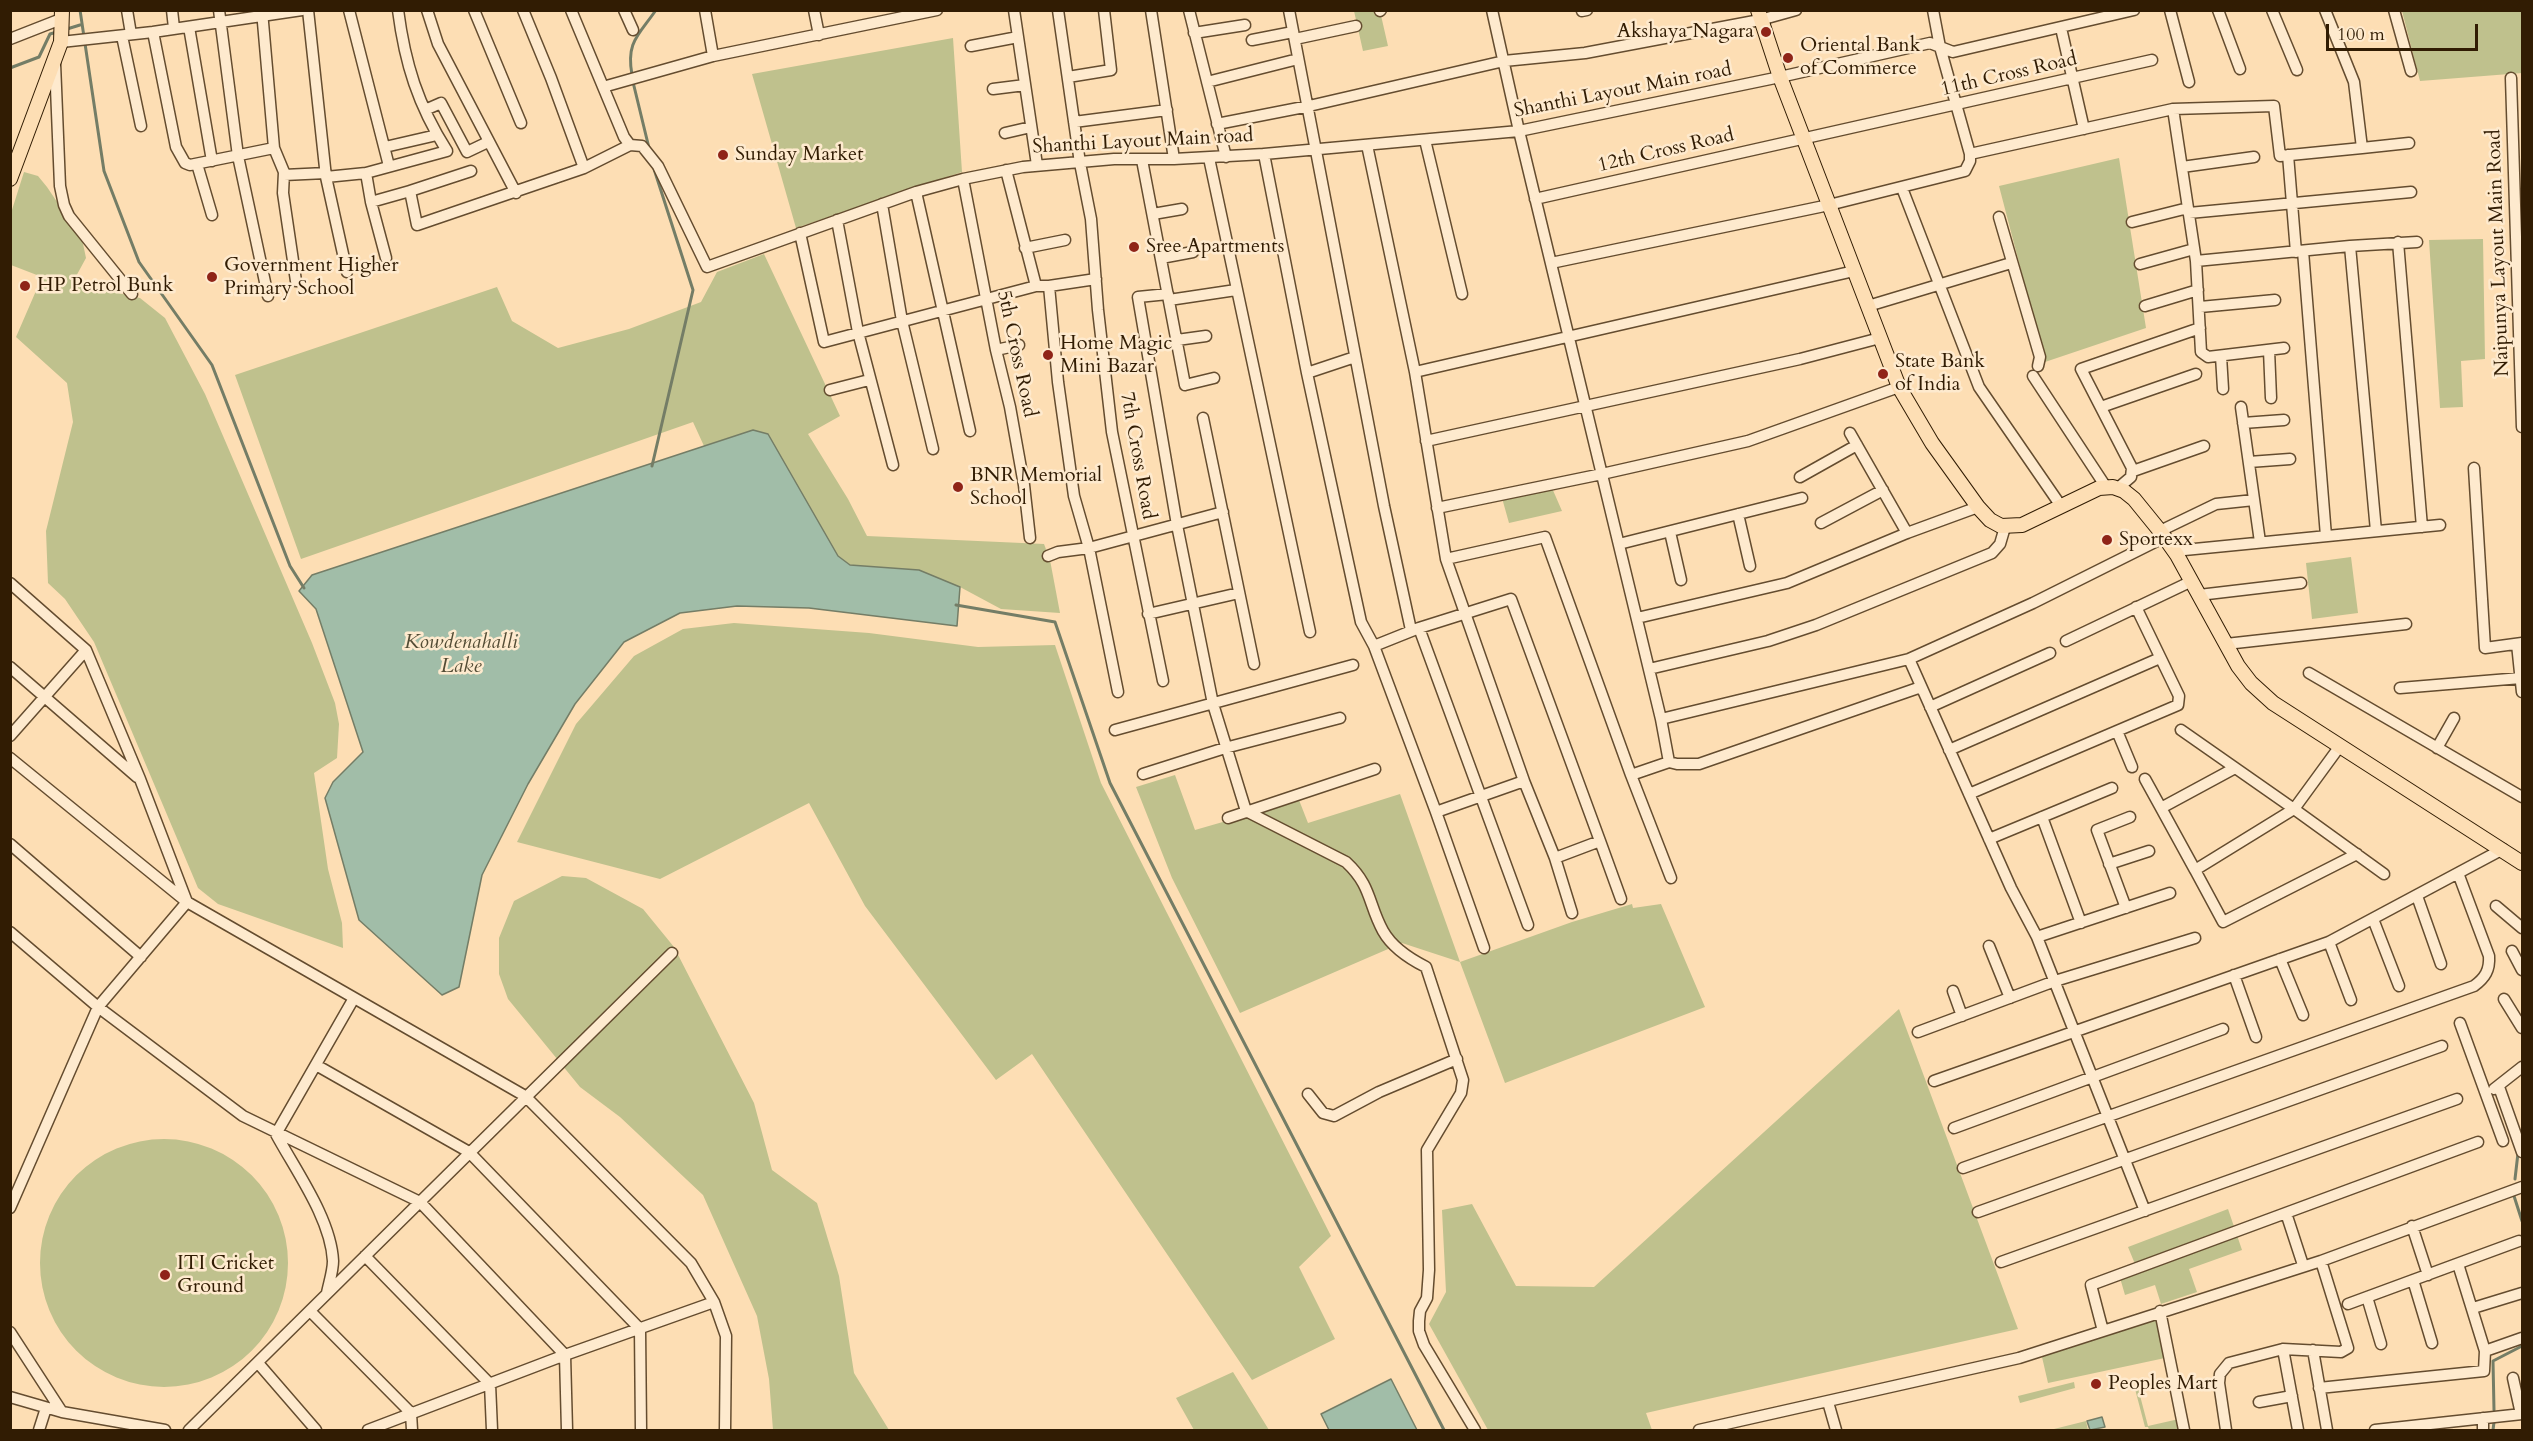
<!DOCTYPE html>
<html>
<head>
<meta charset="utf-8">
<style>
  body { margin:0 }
  #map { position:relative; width:2533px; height:1441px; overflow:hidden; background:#fddeb4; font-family:Cardo,serif }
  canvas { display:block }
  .frame { position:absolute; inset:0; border:12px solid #311c03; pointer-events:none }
  .scale { position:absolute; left:2326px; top:24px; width:152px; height:27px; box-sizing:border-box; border:3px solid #311c03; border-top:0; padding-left:8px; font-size:18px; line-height:21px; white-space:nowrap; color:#311c03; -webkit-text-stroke:4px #feeace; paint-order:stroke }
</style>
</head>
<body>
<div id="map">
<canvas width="2533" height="1441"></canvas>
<div class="frame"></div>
<div class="scale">100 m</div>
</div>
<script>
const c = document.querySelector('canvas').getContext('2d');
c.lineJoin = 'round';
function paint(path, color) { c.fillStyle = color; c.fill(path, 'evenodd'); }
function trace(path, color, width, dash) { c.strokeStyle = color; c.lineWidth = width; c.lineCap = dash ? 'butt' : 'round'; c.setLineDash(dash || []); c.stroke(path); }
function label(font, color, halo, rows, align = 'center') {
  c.font = font + ' Cardo,serif'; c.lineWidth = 5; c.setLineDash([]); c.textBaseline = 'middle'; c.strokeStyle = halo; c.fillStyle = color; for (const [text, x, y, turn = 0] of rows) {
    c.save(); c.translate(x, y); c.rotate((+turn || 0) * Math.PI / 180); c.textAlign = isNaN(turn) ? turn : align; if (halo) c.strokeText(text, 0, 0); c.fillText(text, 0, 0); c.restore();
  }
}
const green = new Path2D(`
  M1354,11H1380L1388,46L1363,51Z
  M2402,11H2522V73L2420,81Z
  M953,38L962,172L796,228L752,74Z
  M2119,158L2146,328L2045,362L1999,186Z
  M24,172L38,176L47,187L82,239L86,258L74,280L88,292H114L140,298L165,318L205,394L312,643L335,703L339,724L337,758L314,773L328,869L342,923L343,948L218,904L198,888L94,642L65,599L48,583L46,531L73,422L67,383L16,337L42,277L11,265V213Z
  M2483,239L2485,359L2461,361L2463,407L2440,408L2429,240Z
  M764,254L840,416L808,434L848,499L867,536L1044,544L1050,560L1060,613L1001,609L960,587L919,570L850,565L838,556L753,430L704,446L693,422L301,559L235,375L497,287L512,321L558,348L629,329L701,302L717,272Z
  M1552,488L1562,511L1509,523L1502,498Z
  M2351,557L2358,613L2312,619L2306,563Z
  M734,623L869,633L978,647L1055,645L1101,783L1331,1236L1299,1267L1335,1339L1252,1380L1032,1054L996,1080L865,906L809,803L660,879L517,842L576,724L634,656L683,629Z
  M1175,775L1195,830L1299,800L1308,823L1400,794L1460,962L1572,922L1632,904L1633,908L1661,904L1705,1007L1505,1083L1460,962L1402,943L1240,1013L1172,878L1136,787Z
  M562,876L586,878L643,909L674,947L754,1103L772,1170L817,1203L839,1276L854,1373L889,1430H773L769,1379L757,1316L703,1195L620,1117L580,1087L508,999L499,974V938L514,901Z
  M1899,1009L2018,1329L1646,1413L1652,1430H1488L1429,1324L1446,1292L1442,1210L1472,1204L1516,1286L1594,1287Z
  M40 1263a124 124 0 1 1 248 0a124 124 0 1 1-248 0Z
  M2228,1209L2242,1250L2189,1269L2197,1292L2161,1304L2155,1285L2125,1295L2118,1271L2135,1264L2128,1247Z
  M2157,1316L2165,1358L2048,1383L2042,1357Z
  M1233,1372L1269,1430H1194L1176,1398Z
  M2074,1382L2075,1388L2020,1403L2018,1396Z
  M2138,1388L2148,1426L2179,1419L2182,1430H2149L2148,1427H2145L2135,1389Z
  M2086,1421L2088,1430H2050Z`);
const water = new Path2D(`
  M753,430L768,434L838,556L850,565L919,570L960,587L957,626L809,608L737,606L680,613L624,642L575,704L528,784L482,875L459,987L442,995L359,920L325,798L333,782L363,752L316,609L299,591L312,575Z
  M1391,1379L1417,1430H1329L1321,1414Z
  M2102,1417L2105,1427L2090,1430L2087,1421Z`);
const stream = new Path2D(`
  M80,10L104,171L139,262L212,365L290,566L304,588
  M67,29L80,25
  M10,68L39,57L50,34L57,32
  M632,75C626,42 638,36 656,10
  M633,82L649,148
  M652,466L693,290L654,169
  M956,605L1055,622L1110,783L1444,1430
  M2515,1179L2518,1153
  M2514,1196L2522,1221
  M2494,1410L2493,1361L2522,1346
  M2493,1430L2494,1422`);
const minor = new Path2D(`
  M127,10L131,34
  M172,10L174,28
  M219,10L238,156L268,296
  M308,10L326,177L347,272
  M349,10L389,166
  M427,10L438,44L516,193
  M474,10L521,123
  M523,10L551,78L584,168
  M571,10L624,137L630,145
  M624,10L633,30
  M705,10L713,56
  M814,10L819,35
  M1014,10L1037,165
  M1058,10L1080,163L1091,219L1098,310L1112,432L1163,681
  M1151,10L1174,159
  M1189,10L1226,157
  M1289,10L1384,506L1411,630
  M1492,10L1519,131L1661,719L1669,762L1631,775
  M2170,10L2189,82
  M2218,10L2240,69
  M2272,10L2297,70
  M2394,10L2411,71
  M262,11L274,148
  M1380,11L1381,10
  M1582,11L1587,10
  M189,27L212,161
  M2061,28L2084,129
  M153,32L176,147L185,163L190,165L274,148L284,172L283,193L296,281
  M1194,33L1245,25
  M122,36L141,126
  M10,39L61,19
  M1295,39L1356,26
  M1252,40L1293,32
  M61,42L153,32L302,10
  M971,46L1018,37
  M55,63L60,186L64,205L69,216L132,294
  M1068,77L1111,70L1104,10
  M2511,78L2522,427
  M1207,82L1298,59
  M603,87L713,56L937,10
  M993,89L1025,85
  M2173,109L2196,261L2201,352L2208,357L2284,348
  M425,110L441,103L467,152L488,142
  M1074,122L1167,110
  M1217,124L1309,106L1504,61L1585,53L1760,20L1796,10
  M1005,133L1031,127
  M1425,140L1462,294
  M1367,145L1415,372L1446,559L1524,781L1555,858
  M385,147L437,135
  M2362,148L2409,143
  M1264,154L1307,373L1361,622L1374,646
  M1970,154L2173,109L2274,106L2280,156L2362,148L2354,82L2325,10
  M2288,155L2296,252
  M1209,158L1310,632
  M1142,160L1185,385L1214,378
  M197,164L212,215
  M2182,167L2254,157
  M1006,170L1036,286
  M366,173L371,202L386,258
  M284,175L326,173
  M326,177L366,173L447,151C418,105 405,64 398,10
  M963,179L996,350L1010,407L1024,485L1030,538
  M1902,188L1979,387L2061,506
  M410,191L471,171
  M916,192L970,431
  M1535,199L2152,60
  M371,202L410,191L417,225L584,168L630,145L642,146L658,166L707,267L916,192L963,179L1023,167L1114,159H1174L1264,154L1519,131L1780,77L1930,43L1953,52L2134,10
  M882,204L902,321L933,449
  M2189,213L2411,192
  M1153,214L1182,209
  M1999,217L2040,357L2038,366
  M837,220L858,332L893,465
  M2132,222L2188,208
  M800,233L824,342L1036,286H1049L1096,279
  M2398,242L2422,527
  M2350,246L2376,531
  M1025,248L1065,240
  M2303,251L2326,536
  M1161,258L1193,252
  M2196,261L2350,246L2417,242
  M1551,263L1829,205L1965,171L1970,161V154L1940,47L1933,10
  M2140,264L2194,249
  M1049,286L1058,382L1074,496L1089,548L1118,692
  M1168,294L1138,297L1177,525L1213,704L1246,811L1346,862C1372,886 1368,904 1383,931C1392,947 1410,959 1426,967L1463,1080L1461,1093L1427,1150L1429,1270L1427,1298L1420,1311L1419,1321V1331L1424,1345L1475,1430
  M1169,300L1236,290
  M1868,306L2011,263
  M2145,306L2198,290
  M2200,307L2275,300
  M1177,340L1206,336
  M996,350L1019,345
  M2269,350L2271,398
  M2221,356L2223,389
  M1415,372L1854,271
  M1307,373L1355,357
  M2033,376L2106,487
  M830,390L869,380
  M2101,407L2196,374
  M2241,407L2260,542
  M1203,418L1254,664
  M2243,423L2284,420
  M1850,433L1907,533
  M1426,441L1800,359L1880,338
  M2249,462L2290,459
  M2474,468L2485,648L2522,643
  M2133,471L2204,446
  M1800,477L1857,445
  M2118,488L2131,477L2132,468L2081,369L2200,328
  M1437,508L1602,474L1748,441L1899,387
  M1738,514L1750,566
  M1821,523L1883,490
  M2160,531L2216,504L2254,500
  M1670,532L1681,580
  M1619,544L1802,498
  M2174,551L2440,525
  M1048,556L1058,552L1089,548L1223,512
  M1446,559L1545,537L1631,775L1671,878
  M10,583L86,650L140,779L187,902L98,1007L10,1208
  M2199,595L2301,583
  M1148,614L1239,593
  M1637,618L1787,583L1907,533L1978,507
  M1419,628L1528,925
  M2066,641L2192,581
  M2226,644L2406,624
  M2517,644L2522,692
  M1909,659L2011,888L2037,937L2145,1211
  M10,667L137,777
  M1649,669L1768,641L1816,625L1992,553L2000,544L2005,527
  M2309,673L2522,797
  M2400,688L2521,678
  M1930,707L2050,653
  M1661,719L1909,659L2033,603L2165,537
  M1115,730L1353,665
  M2181,730L2294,809L2195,870L2161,808L2235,768
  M2117,731L2132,767
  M10,736L86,650
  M2340,746L2294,809L2384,874
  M2437,748L2454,718
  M1949,750L2160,658
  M10,758L187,902L525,1096L691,1263L714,1302L726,1336L725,1430
  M1669,762L1677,764H1699L1921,687
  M1143,774L1225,748L1340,718
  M2145,779L2161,808
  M1969,794L2178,705L2179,696L2136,607
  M1436,812L1524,781
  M2042,817L2081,923
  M1228,818L1375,769
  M1989,839L2112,788
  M10,844L141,957
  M2109,864L2149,851
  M2195,870L2223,922L2357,854
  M2417,896L2441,964
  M2496,906L2522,928
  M2126,908L2097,830L2130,817
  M1572,913L1555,858L1600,841L1621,899
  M2373,919L2399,986
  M10,932L98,1007L243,1116L420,1202L565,1355L567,1430
  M2037,937L2170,893
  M2329,942L2351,1000
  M1989,946L2010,998
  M1484,948L1436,812L1374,646L1419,628L1511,599L1600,841
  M2512,951L2522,970
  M2280,959L2303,1015
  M2234,975L2256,1037
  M1953,991L1962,1016
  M2504,999L2522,1028
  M2460,1023L2503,1141
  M1918,1032L2055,981L2195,938
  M316,1065L469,1152L640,1329L641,1430
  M1934,1081L2329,942L2503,849
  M2499,1087L2522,1152
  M2494,1089L2522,1067
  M1308,1094L1323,1113L1334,1116L1379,1092L1457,1059
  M1954,1128L2223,1029
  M1963,1168L2474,986C2485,978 2490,970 2489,956L2458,873
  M1978,1212L2442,1046
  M2286,1213L2303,1265
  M2412,1226L2428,1275
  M365,1256L490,1384L492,1430
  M2001,1262L2457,1099
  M2413,1280L2432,1343
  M327,1293C329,1283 333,1271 333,1261C331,1219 296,1171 276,1134L354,998
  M2367,1297L2381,1344
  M2348,1304L2519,1241
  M2473,1308L2522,1293
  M310,1311L411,1413L412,1430
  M2160,1311L2184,1430
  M2103,1331L2091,1285L2478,1142
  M10,1332L62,1412
  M2283,1349L2298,1430
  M2313,1350L2327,1430
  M2485,1351L2522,1338
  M258,1363L316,1430
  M2513,1378L2521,1414
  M2319,1388L2484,1371L2485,1351L2458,1264
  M10,1397L62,1412L165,1430
  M1828,1402L1836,1430
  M2259,1402L2292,1396
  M2483,1418V1430
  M39,1430L46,1408
  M189,1430L672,953
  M368,1430L565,1355L714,1302
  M1699,1430L2019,1358L2321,1261L2522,1187
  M2226,1430L2219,1383L2220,1374L2229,1363L2283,1349L2341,1352L2348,1348L2321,1261
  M2375,1430L2522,1414`);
const major = new Path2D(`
  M1758,10L1780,77L1899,387L1932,443L1978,507L1990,520L2001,526L2022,525L2099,488L2113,487L2124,491L2134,499L2160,531L2177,555L2238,666L2251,683L2273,703L2522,863
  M10,179L61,42L62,10`);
const markers = [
  [1766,32,6,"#8f2418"],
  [1788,58,6,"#8f2418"],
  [723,155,6,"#8f2418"],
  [1134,247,6,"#8f2418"],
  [212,277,6,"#8f2418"],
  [25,286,6,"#8f2418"],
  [1048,355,6,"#8f2418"],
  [1883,374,6,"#8f2418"],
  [958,487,6,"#8f2418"],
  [2107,540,6,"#8f2418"],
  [165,1275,6,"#8f2418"],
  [2096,1384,6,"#8f2418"]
];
const poiNames = [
  ["Akshaya Nagara",1754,32,"right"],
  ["Oriental Bank",1800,46],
  ["of Commerce",1800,69],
  ["Sunday Market",735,155],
  ["Sree Apartments",1146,247],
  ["Government Higher",224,266],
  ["Primary School",224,289],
  ["HP Petrol Bunk",37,286],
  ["Home Magic",1060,344],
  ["Mini Bazar",1060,367],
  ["State Bank",1895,362],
  ["of India",1895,385],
  ["BNR Memorial",970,476],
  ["School",970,499],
  ["Sportexx",2119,540],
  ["ITI Cricket",177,1264],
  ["Ground",177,1287],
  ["Peoples Mart",2108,1384]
];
const streetNames = [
  ["11th Cross Road",2009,75,-13],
  ["Shanthi Layout Main road",1623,91,-11],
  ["Shanthi Layout Main road",1143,142,-3],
  ["12th Cross Road",1666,151,-13],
  ["Naipunya Layout Main Road",2499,253,-92],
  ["5th Cross Road",1016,354,78],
  ["7th Cross Road",1137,456,80]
];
const waterNames = [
  ["Kowdenahalli",461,643],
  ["Lake",461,667]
];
paint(green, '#bfc18d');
paint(water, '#a1bda8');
trace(water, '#747d66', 1.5);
trace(stream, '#747d66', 3);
trace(minor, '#644c2f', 13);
trace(major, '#311c03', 16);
trace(minor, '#feeace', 10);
trace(major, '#fddeb4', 14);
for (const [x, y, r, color] of markers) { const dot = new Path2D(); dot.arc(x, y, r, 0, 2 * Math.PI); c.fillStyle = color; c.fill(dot); trace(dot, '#feeace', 2); }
label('20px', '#311c03', '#feeace', poiNames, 'left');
label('20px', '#311c03', '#feeace', streetNames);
label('italic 21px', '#534c35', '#feeace', waterNames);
</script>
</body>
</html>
